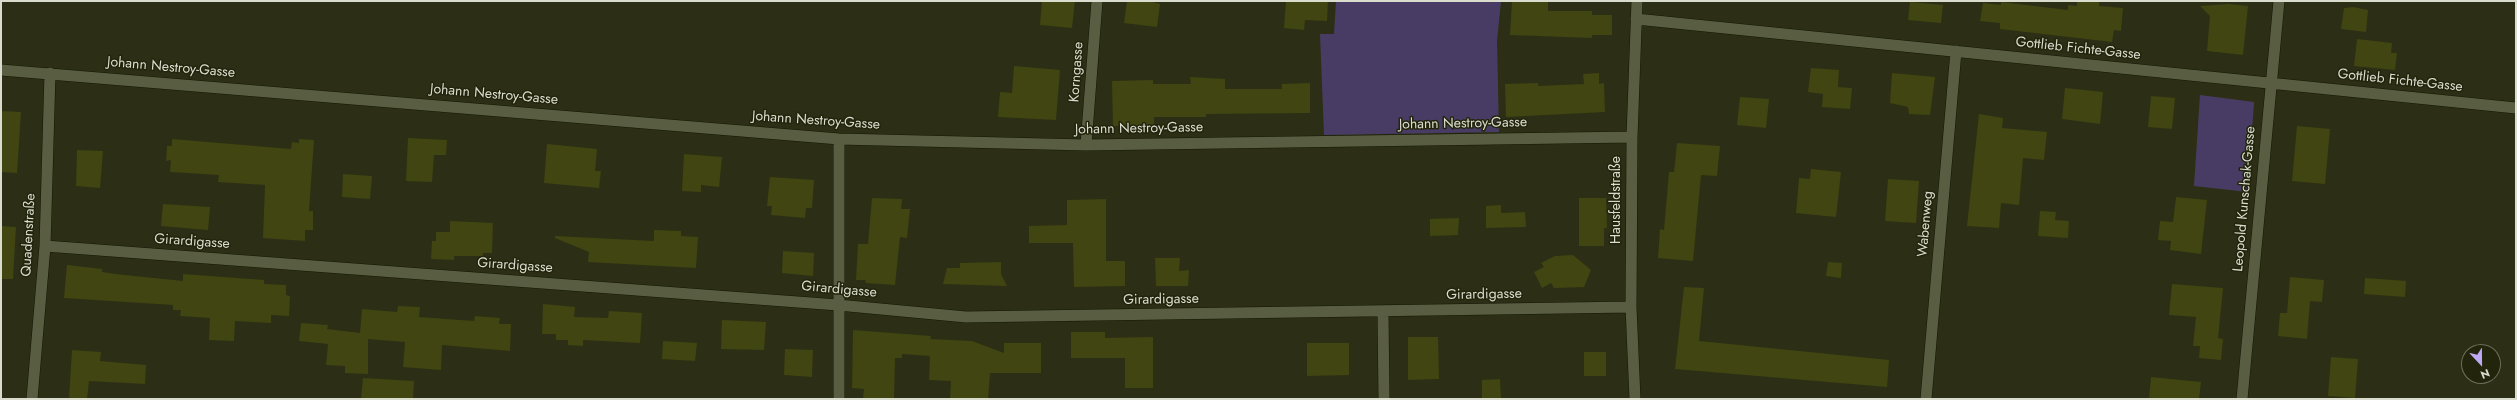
<!DOCTYPE html>
<html>
<head>
<meta charset="utf-8">
<style>
  body { margin:0 }
  #map { position:relative; width:2517px; height:400px; overflow:hidden; background:#2c2f15; font-family:Jost,sans-serif }
  canvas { display:block }
  .frame { position:absolute; inset:0; border:2px solid #daddce; pointer-events:none }
  .north { position:absolute; left:2461px; top:344px; width:40px; height:40px; box-sizing:border-box; background:#22250c; border:1px solid #6c6f5a; border-radius:50%; rotate:158deg; font-size:11px; font-weight:700; line-height:16px; text-align:center; color:#daddce }
  .north::after { content:''; display:block; margin:auto; width:14px; height:18px; background:#bfa9f4; clip-path:polygon(50% 0,100% 100%,50% 72%,0 100%) }
</style>
</head>
<body>
<div id="map">
<canvas width="2517" height="400"></canvas>
<div class="frame"></div>
<div class="north">N</div>
</div>
<script>
const c = document.querySelector('canvas').getContext('2d');
c.lineJoin = 'round';
function paint(path, color) { c.fillStyle = color; c.fill(path, 'evenodd'); }
function trace(path, color, width, dash) { c.strokeStyle = color; c.lineWidth = width; c.lineCap = dash ? 'butt' : 'round'; c.setLineDash(dash || []); c.stroke(path); }
function label(font, color, halo, rows, align = 'center') {
  c.font = font + ' Jost,sans-serif'; c.lineWidth = 3; c.setLineDash([]); c.textBaseline = 'middle'; c.strokeStyle = halo; c.fillStyle = color; for (const [text, x, y, turn = 0] of rows) {
    c.save(); c.translate(x, y); c.rotate((+turn || 0) * Math.PI / 180); c.textAlign = isNaN(turn) ? turn : align; if (halo) c.strokeText(text, 0, 0); c.fillText(text, 0, 0); c.restore();
  }
}
const green = new Path2D(`
  M1336,1H1501L1497,41L1499,132L1324,135L1320,34H1334Z
  M2200,95L2254,102L2248,192L2194,186Z`);
const building = new Path2D(`
  M1042,1H1075L1072,28L1040,25Z
  M1127,1H1149L1160,4L1157,27L1124,23Z
  M1286,1H1328L1327,21L1305,20L1304,30L1284,28Z
  M1512,1H1548V11H1592V15H1612V35H1592V38L1510,35Z
  M2077,1H2099V6L2123,8L2121,31L2114,30L2112,42L2000,29V23L1980,21L1983,3L2001,5V2L2068,10V5L2077,6Z
  M1910,2L1943,5L1941,23L1908,20Z
  M2229,4L2248,6L2243,55L2207,51L2210,16L2200,6Z
  M2353,7L2368,10L2366,32L2341,29L2344,8Z
  M2357,39L2392,43L2391,53H2397L2395,70L2354,66Z
  M1014,66L1060,70L1056,120L998,117L1000,92L1012,93Z
  M1811,68L1839,70L1838,87L1852,88L1850,109L1822,107L1823,94L1808,92Z
  M1599,73V84L1604,83L1605,112L1506,117L1505,84L1538,83V86L1584,84L1583,74Z
  M1892,73L1935,77L1930,115L1909,114L1908,107L1890,103Z
  M1190,77L1225,79V89H1282V84L1310,83V113L1206,114V117H1154V126H1113L1112,81L1153,80V84H1191Z
  M2065,88L2103,92L2100,124L2062,119Z
  M2151,96L2175,98L2172,129L2148,127Z
  M1740,97L1769,99L1766,128L1737,125Z
  M1,111L21,112L17,173L1,172Z
  M1979,114L2003,118L2002,128L2047,132L2044,160L2023,158L2019,205L2001,203L1999,228L1967,226Z
  M2297,126L2330,129L2325,184L2292,181Z
  M408,138L447,140L446,155H434L432,182L406,181Z
  M172,139L291,149L292,142L299,143V139L314,140L309,211H313V230H305V241L263,238L265,185L218,182L219,175L170,172L171,160L166,161L167,146H172Z
  M1677,143L1720,146L1717,176L1701,175L1693,261L1658,258L1660,229L1664,230L1669,172H1674Z
  M547,144L597,149L595,171H601L599,188L544,183Z
  M77,150L103,151L100,188L76,186Z
  M684,154L722,157L719,187L701,185V192L682,191Z
  M1811,169L1841,172L1836,217L1796,213L1799,178L1810,179Z
  M343,174L372,176L370,199L342,197Z
  M770,177L814,180L812,208H806L805,218L771,215L772,206H767Z
  M1888,179L1919,181L1916,223L1885,221Z
  M2176,197L2207,200L2201,254L2170,250L2171,241L2158,240L2160,221L2173,222Z
  M872,198L902,199L901,209H910L907,238L900,237L895,285L866,283L865,280H856L858,244H868Z
  M1579,198H1606L1607,228H1604V246H1579Z
  M1106,199V261H1125V286L1074,287L1073,243H1029V226L1067,225V200Z
  M163,204L210,207L208,230L161,226Z
  M1501,205V213L1525,212L1526,227L1486,228V206Z
  M2040,211L2056,212L2055,220L2069,221L2068,238L2038,236Z
  M1459,218L1458,235L1430,236V219Z
  M450,221L493,223L492,253H483V256H454V260L431,259L432,241H436V232H450Z
  M1,226L16,227L13,279H1Z
  M654,230L681,231V236L698,237L696,268L588,262L589,252L555,238V236L654,241Z
  M783,251L814,253L813,276L782,273Z
  M1573,255L1591,270L1584,287L1554,288L1551,283L1542,288L1534,272L1544,267L1541,263L1555,256Z
  M1155,258H1180L1179,271L1189,270L1188,286H1156Z
  M1001,262V274L1007,286L943,284L947,268H960V263Z
  M1828,262L1842,263L1841,278L1826,276Z
  M67,265L102,269V272L115,274L183,281V274L264,280V284L286,285V295L290,296L289,316L271,315V323L235,321L234,341L209,340L210,318L180,316L181,310H173V305L64,298Z
  M2290,277L2324,280L2322,302L2310,301L2307,339L2278,336L2280,313H2287Z
  M2365,278L2406,281L2405,297L2364,294Z
  M2172,284L2223,288L2218,338L2223,339L2221,360L2199,358L2200,346H2193L2196,317L2169,315Z
  M1684,287L1704,288L1699,341L1889,360L1887,387L1675,369Z
  M543,304L575,307L574,317L608,318L609,311L642,313L640,343L583,340V346L568,345V340H556V334H542Z
  M398,306L420,307L419,317L474,321L475,316L500,318L499,324H511L510,351L442,345L441,370L403,367L405,342L368,339V374L345,373V366L326,365L328,344L299,341L301,323L328,325L327,329L360,333L362,309L397,312Z
  M722,320L766,322L764,350L721,349Z
  M853,330L931,336L930,339L972,341L1004,353V343H1041V373H990L988,399H950L951,381L929,380L930,356L902,354V358H895L894,399H863L864,389L852,388Z
  M1071,332H1105V338L1153,337V388H1125V358H1071Z
  M1408,337H1438L1439,379L1408,380Z
  M663,341L697,343L695,361L662,359Z
  M1307,343H1349V375L1307,376Z
  M785,349L813,350L812,377L784,375Z
  M72,350L101,352L100,361L146,365L145,384L89,381L87,399H69Z
  M1584,352H1606V376H1584Z
  M2331,357L2358,359L2355,398L2328,396Z
  M2151,377L2201,382L2199,399H2149Z
  M363,378L414,381L413,399H361Z
  M1500,379L1501,399H1482V380Z`);
const minor = new Path2D(`
  M1636,19L2516,108
  M1,70L839,139L1086,145L1632,137
  M1086,145L1097,1
  M45,246L838,305L966,317L1631,307
  M1383,312L1384,399
  M32,399L45,246L50,73
  M839,399V139
  M1635,399L1631,307L1632,137L1637,1
  M1926,399L1956,51
  M2242,399L2279,1`);
const streetNames = [
  ["Gottlieb Fichte-Gasse",2078,49,6],
  ["Johann Nestroy-Gasse",171,68,5],
  ["Korngasse",1077,72,-86],
  ["Gottlieb Fichte-Gasse",2400,81,6],
  ["Johann Nestroy-Gasse",494,95,5],
  ["Johann Nestroy-Gasse",816,121,4],
  ["Johann Nestroy-Gasse",1463,124,-1],
  ["Johann Nestroy-Gasse",1139,129,-1],
  ["Leopold Kunschak-Gasse",2245,199,-85],
  ["Hausfeldstraße",1617,200,-90],
  ["Wabenweg",1926,224,-85],
  ["Quadenstraße",29,235,-87],
  ["Girardigasse",192,242,4],
  ["Girardigasse",515,266,4],
  ["Girardigasse",839,290,5],
  ["Girardigasse",1484,295,-1],
  ["Girardigasse",1161,300,-1]
];
paint(green, '#493c64');
paint(building, '#404511');
trace(minor, '#141701', 12);
trace(minor, '#595d42', 11);
label('14px', '#daddce', '#22250c', streetNames);
</script>
</body>
</html>
